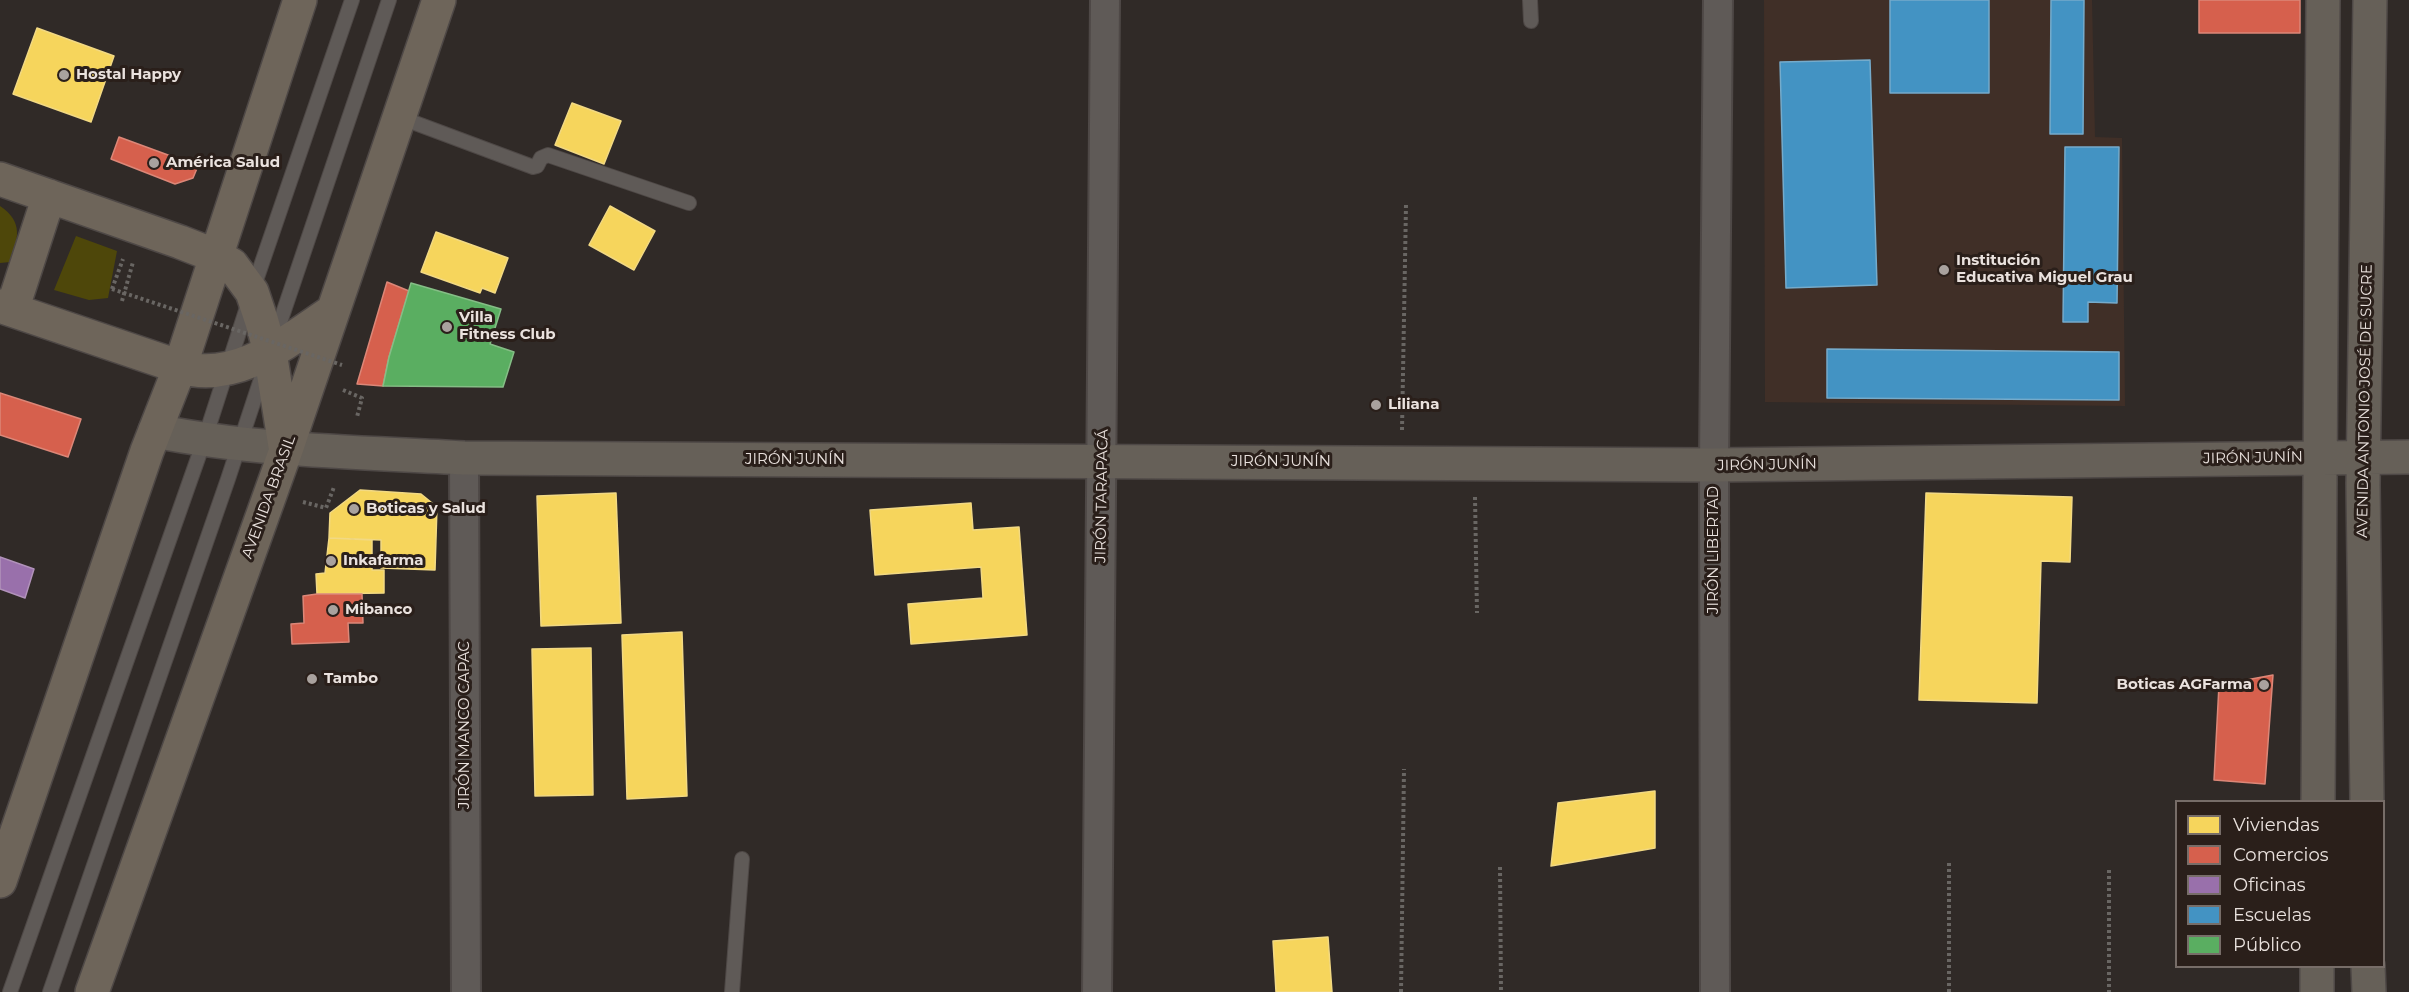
<!DOCTYPE html>
<html>
<head>
<meta charset="utf-8">
<style>
  body { margin:0 }
  #map { position:relative; width:2409px; height:992px; overflow:hidden; background:#302a27; font-family:Montserrat,sans-serif }
  canvas { display:block }
  .legend { position:absolute; left:2175px; top:800px; width:210px; height:168px; box-sizing:border-box; background:#2a1f1a; border:2px solid #776d68; margin:0; padding:8px 10px; list-style:none; font-size:18px; color:#eae2de }
  .legend li { display:flex; align-items:center; gap:12px; height:30px }
  .legend b { width:30px; border:2px solid #776d68 }
</style>
</head>
<body>
<div id="map">
<canvas width="2409" height="992"></canvas>
<ul class="legend">
<li><b style="height:16px;background:#f6d55c"></b>Viviendas</li>
<li><b style="height:16px;background:#d6604d"></b>Comercios</li>
<li><b style="height:16px;background:#9970ab"></b>Oficinas</li>
<li><b style="height:16px;background:#4393c3"></b>Escuelas</li>
<li><b style="height:16px;background:#5aae61"></b>Público</li>
</ul>
</div>
<script>
const c = document.querySelector('canvas').getContext('2d');
c.lineJoin = 'round';
function paint(path, color) { c.fillStyle = color; c.fill(path, 'evenodd'); }
function trace(path, color, width, dash) { c.strokeStyle = color; c.lineWidth = width; c.lineCap = dash ? 'butt' : 'round'; c.setLineDash(dash || []); c.stroke(path); }
function label(font, color, halo, rows, align = 'center') {
  c.font = font + ' Montserrat,sans-serif'; c.lineWidth = 6; c.setLineDash([]); c.textBaseline = 'middle'; c.strokeStyle = halo; c.fillStyle = color; for (const [text, x, y, turn = 0] of rows) {
    c.save(); c.translate(x, y); c.rotate((+turn || 0) * Math.PI / 180); c.textAlign = isNaN(turn) ? turn : align; if (halo) c.strokeText(text, 0, 0); c.fillText(text, 0, 0); c.restore();
  }
}
const built = new Path2D(`
  M1764,0H2092L2095,137L2122,138L2125,406L1765,402Z`);
const green = new Path2D(`
  M0,206C24,222 18,239 10,262L0,263Z
  M76,236L117,251L108,298L89,300L54,290Z`);
const homes = new Path2D(`
  M37,28L114,56L91,122L13,94Z
  M572,103L621,121L604,164L555,145Z
  M610,206L655,231L634,270L589,245Z
  M436,232L508,258L495,293L482,288L480,293L421,272Z
  M360,490L421,494L437,507L435,570L381,568V540L329,538L330,513Z
  M616,493L621,623L541,626L537,496Z
  M1926,493L2072,497L2070,562L2041,561L2037,703L1919,700Z
  M971,503L973,530L1019,527L1027,635L911,644L908,604L983,598L981,567L875,575L870,510Z
  M329,538L372,540V570H384V593L317,594L316,574L325,573Z
  M682,632L687,796L627,799L622,635Z
  M591,648L593,795L535,796L532,649Z
  M1655,791V848L1551,866L1558,803Z
  M1328,937L1332,992H1276L1273,941Z`);
const shops = new Path2D(`
  M2199,0H2300V33H2199Z
  M119,137L198,166L193,178L175,184L111,159Z
  M387,282L409,291L389,357L383,386L357,384Z
  M0,393L81,419L68,457L0,435Z
  M317,594H362L363,623H348L349,642L292,644L291,624L304,623L303,596Z
  M2273,675L2265,784L2214,780L2219,685Z`);
const offices = new Path2D(`
  M0,557L34,569L25,598L0,589Z`);
const schools = new Path2D(`
  M1890,0H1989V93H1890Z
  M2051,0H2084L2083,134H2050Z
  M1870,60L1877,285L1786,288L1780,62Z
  M2065,147H2119L2117,303L2088,302V322H2063Z
  M1827,349L2119,352V400L1827,398Z`);
const public = new Path2D(`
  M411,283L501,309L490,344L514,352L503,387L383,386L389,357Z`);
const path = new Path2D(`
  M112,289L123,259
  M122,301L133,262
  M343,390L362,398L357,417
  M1402,430L1406,205
  M1475,497L1477,613
  M303,502L326,508L334,487
  M1949,863V992
  M1500,867L1501,992
  M2109,870V992
  M1401,992L1404,769`);
const lane = new Path2D(`
  M1530,0L1531,21
  M399,117L533,167L537,166L541,158L548,155L689,203
  M274,340L389,0
  M10,992L204,441L252,292L352,0
  M50,992L228,479L264,370
  M732,992L742,859`);
const street = new Path2D(`
  M464,458L466,992
  M1097,992L1105,0
  M1715,992L1714,465L1718,0`);
const secondary = new Path2D(`
  M155,431C257,451 360,452 464,458L1714,465L2409,457
  M2318,802L2323,0
  M2367,802L2363,484L2370,0
  M2368,966L2369,992
  M2317,992V966`);
const primary = new Path2D(`
  M0,179L180,242L216,256L232,265L252,292L262,322L270,352L285,446
  M0,306L180,367C237,384 289,340 333,311
  M12,310L49,196
  M0,881L147,451L180,367L300,0
  M92,992L286,450L439,0`);
const pathBridge = new Path2D(`
  M112,289L342,365`);
const markers = [
  [64,75,6,"#a9a29e"],
  [154,163,6,"#a9a29e"],
  [1944,270,6,"#a9a29e"],
  [447,327,6,"#a9a29e"],
  [1376,405,6,"#a9a29e"],
  [354,509,6,"#a9a29e"],
  [331,561,6,"#a9a29e"],
  [333,610,6,"#a9a29e"],
  [312,679,6,"#a9a29e"],
  [2264,685,6,"#a9a29e"]
];
const poiNames = [
  ["Hostal Happy",76,75],
  ["América Salud",166,163],
  ["Institución",1956,261],
  ["Educativa Miguel Grau",1956,278],
  ["Villa",459,318],
  ["Fitness Club",459,335],
  ["Liliana",1388,405],
  ["Boticas y Salud",366,509],
  ["Inkafarma",343,561],
  ["Mibanco",345,610],
  ["Tambo",324,679],
  ["Boticas AGFarma",2252,685,"right"]
];
const streetNames = [
  ["AVENIDA ANTONIO JOSÉ DE SUCRE",2365,401,-89],
  ["JIRÓN JUNÍN",2253,458,-1],
  ["JIRÓN JUNÍN",795,460],
  ["JIRÓN JUNÍN",1281,462],
  ["JIRÓN JUNÍN",1767,465,-1],
  ["JIRÓN TARAPACÁ",1102,496,-89],
  ["AVENIDA BRASIL",269,497,-70],
  ["JIRÓN LIBERTAD",1714,550,-90],
  ["JIRÓN MANCO CAPAC",465,725,-90]
];
paint(built, '#402f27');
paint(green, '#4e470a');
paint(homes, '#f6d55c');
trace(homes, '#f2d983', 1.5);
paint(shops, '#d6604d');
trace(shops, '#dc8778', 1.5);
paint(offices, '#9970ab');
trace(offices, '#b192ba', 1.5);
paint(schools, '#4393c3');
trace(schools, '#75abcb', 1.5);
paint(public, '#5aae61');
trace(public, '#85be86', 1.5);
trace(lane, '#4e4846', 16);
trace(street, '#4e4846', 32);
trace(secondary, '#4e4846', 36);
trace(primary, '#4e4846', 36);
trace(path, '#696663', 4, [3, 3]);
trace(lane, '#5f5a57', 14);
trace(street, '#5f5a57', 28);
trace(secondary, '#666058', 33);
trace(primary, '#6e655a', 33);
trace(pathBridge, '#696663', 4, [3, 3]);
for (const [x, y, r, color] of markers) { const dot = new Path2D(); dot.arc(x, y, r, 0, 2 * Math.PI); c.fillStyle = color; c.fill(dot); trace(dot, '#2a1f1a', 2); }
label('bold 15px', '#eae2de', '#2a1f1a', poiNames, 'left');
label('15px', '#eae2de', '#2a1f1a', streetNames);
</script>
</body>
</html>
